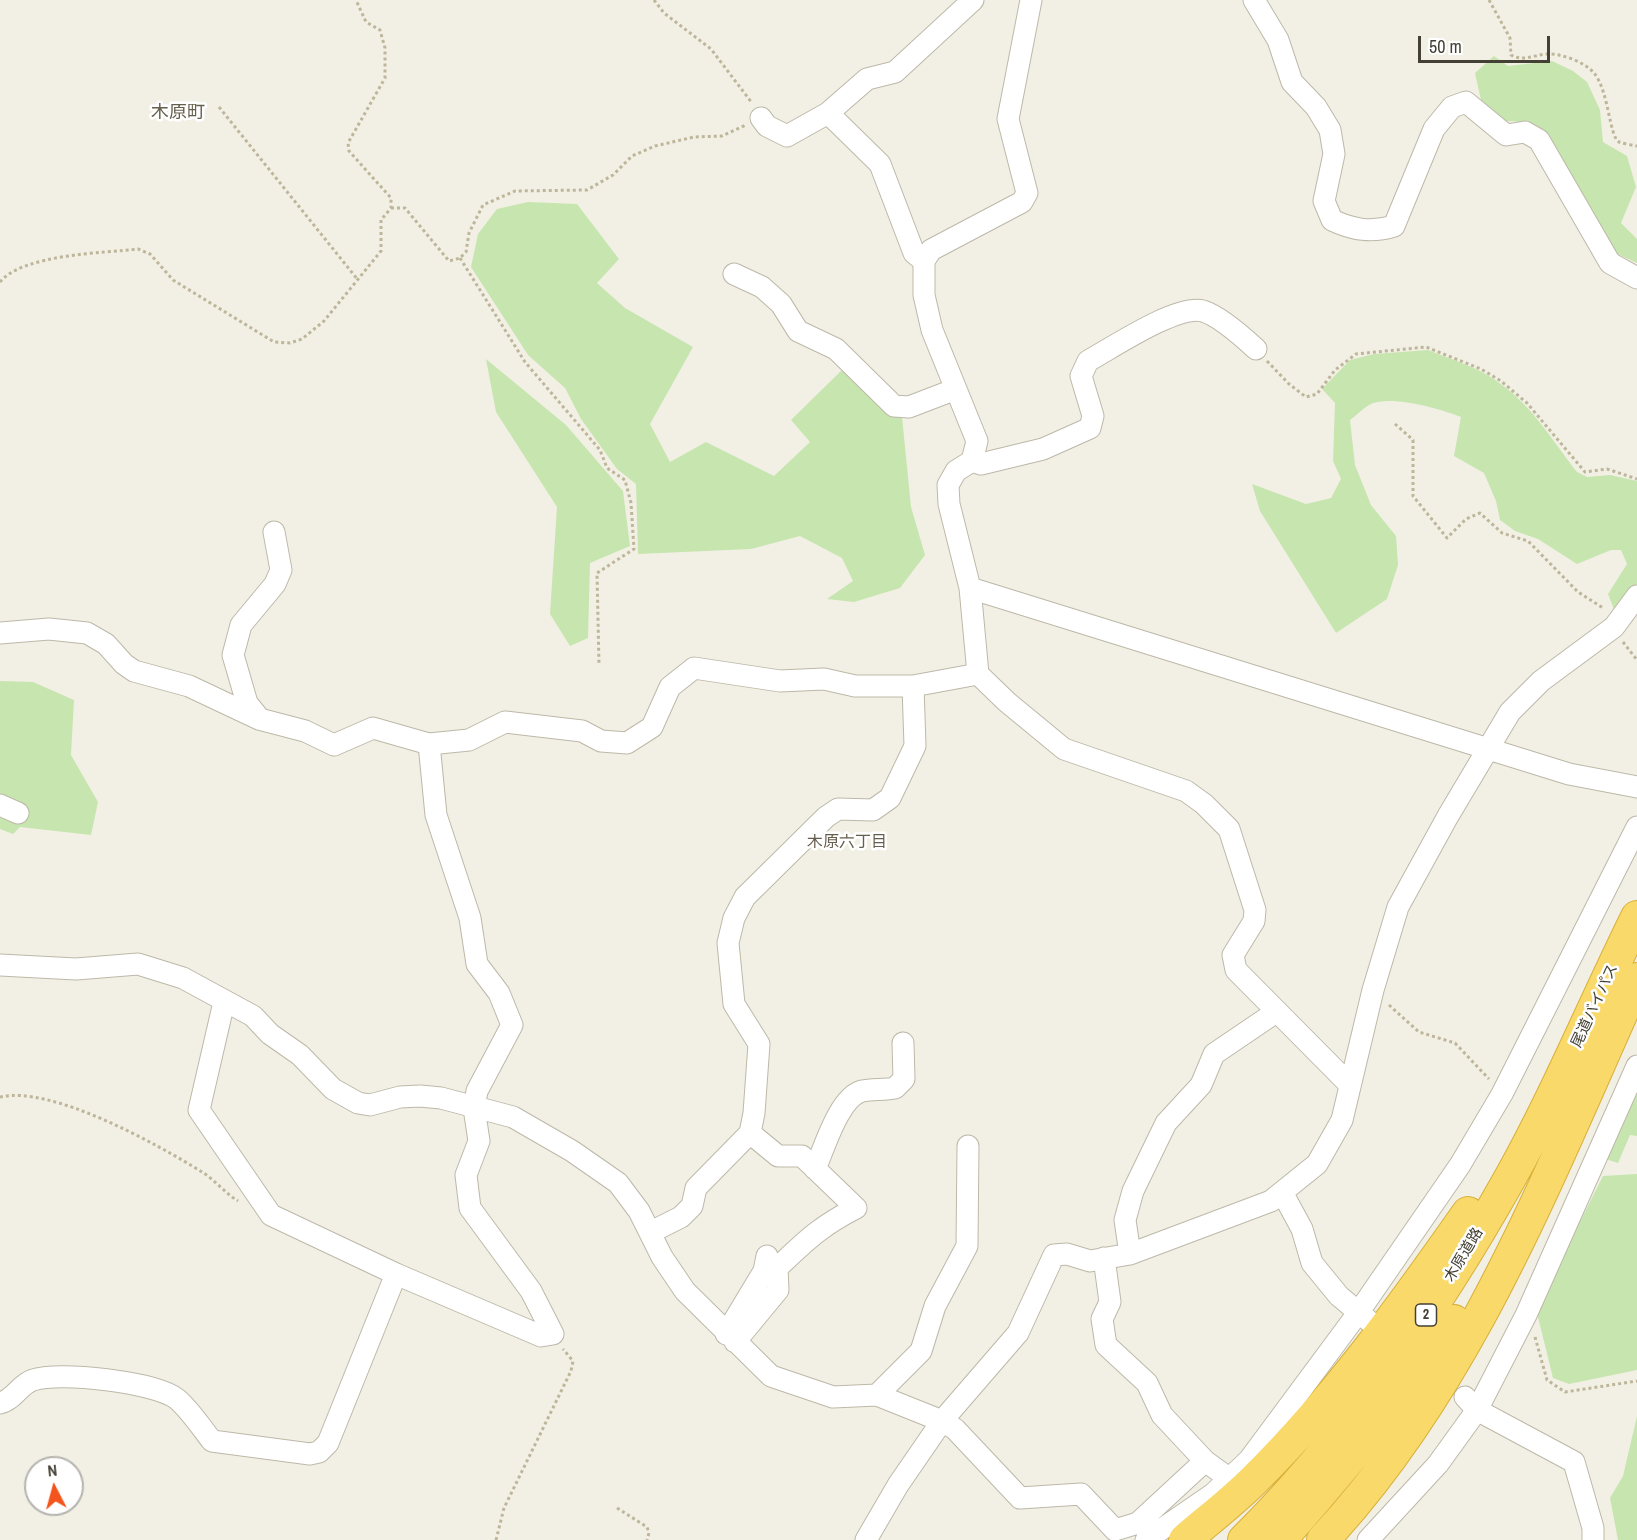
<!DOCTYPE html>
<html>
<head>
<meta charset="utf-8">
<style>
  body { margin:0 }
  #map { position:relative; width:1637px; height:1540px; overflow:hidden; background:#f2f0e5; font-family:"Archivo Narrow",sans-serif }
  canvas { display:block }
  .north { position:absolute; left:24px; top:1456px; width:60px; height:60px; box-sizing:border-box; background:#fff; border:2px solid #b4b3ae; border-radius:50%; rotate:354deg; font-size:16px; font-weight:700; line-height:24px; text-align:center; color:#444035 }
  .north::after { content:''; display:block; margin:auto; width:21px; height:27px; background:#f3541b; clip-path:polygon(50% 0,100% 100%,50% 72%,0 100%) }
  .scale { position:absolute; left:1418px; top:36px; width:132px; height:27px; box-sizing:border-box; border:3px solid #444035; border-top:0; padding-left:8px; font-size:18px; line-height:21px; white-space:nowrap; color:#444035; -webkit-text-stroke:4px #fff; paint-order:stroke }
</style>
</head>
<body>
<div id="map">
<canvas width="1637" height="1540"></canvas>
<div class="north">N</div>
<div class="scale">50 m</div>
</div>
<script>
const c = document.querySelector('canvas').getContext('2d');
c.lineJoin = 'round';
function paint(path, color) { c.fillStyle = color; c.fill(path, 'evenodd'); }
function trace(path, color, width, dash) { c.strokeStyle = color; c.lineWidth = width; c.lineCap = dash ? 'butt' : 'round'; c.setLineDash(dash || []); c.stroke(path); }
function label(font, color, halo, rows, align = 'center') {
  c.font = font + ' "Archivo Narrow","Noto Sans JP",sans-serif'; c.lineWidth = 5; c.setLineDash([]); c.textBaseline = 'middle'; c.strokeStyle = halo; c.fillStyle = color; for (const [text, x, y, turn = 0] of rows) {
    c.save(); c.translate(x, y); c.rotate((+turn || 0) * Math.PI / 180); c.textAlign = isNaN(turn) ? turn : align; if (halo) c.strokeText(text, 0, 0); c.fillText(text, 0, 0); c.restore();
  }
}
const green = new Path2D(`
  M1494,56L1508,66L1552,61L1573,71L1587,82L1600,110L1603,142L1627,156L1636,187L1621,223L1637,239V263L1613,252L1538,126L1514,121L1495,122L1481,100L1475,73Z
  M528,202L577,204L619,259L597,283L625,308L693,347L650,424L670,462L706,442L774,476L810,442L791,420L845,367L902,417L911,507L925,555L900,588L854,602L827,599L853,581L842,558L800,536L751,549L638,554L636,484L617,469L581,419L565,388L528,355L471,267L478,234L497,209Z
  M1428,350C1453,360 1481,368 1502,385C1533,407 1554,443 1577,472L1587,477L1610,475L1637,481V584L1615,612L1608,594L1627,564L1621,550H1611L1577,564L1538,539L1515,531L1500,520L1496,501L1484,473L1454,456L1461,417C1440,409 1390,394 1369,405C1362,409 1356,416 1350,420L1355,465L1371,505L1396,536L1398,565L1387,599L1336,633L1260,511L1252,484L1306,504L1331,498L1341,479L1333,461L1335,403L1322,389L1350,360L1374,354Z
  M486,359L566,425L623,491L630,546L590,563L588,638L570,646L550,614L557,507L496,412Z
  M0,681L33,682L74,700L71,755L98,802L91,835L20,827L13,834L0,829Z
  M1637,1090V1136L1630,1135L1618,1163L1605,1159Z
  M1637,1174V1370L1569,1384L1553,1378L1536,1309L1603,1176Z
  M1637,1416V1540H1618L1610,1498L1623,1476Z`);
const path = new Path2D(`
  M654,0L664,13L711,49L752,103
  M1489,0L1510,38L1511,55C1524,62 1533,55 1547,54C1560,53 1585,62 1594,73C1609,91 1609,136 1619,142C1624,144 1632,145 1637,146
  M219,107L358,280
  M391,208H405L449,261L460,258L466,252L469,233L483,205L515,191L587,190L613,175L632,156L655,146L694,137L722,136L746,125
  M460,258L525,362L600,450L607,468L625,480L631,503L634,549L597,573L599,665
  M0,282C23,254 104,253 138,249L150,254L173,280L274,342L290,343L302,339L324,321L381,251V220L391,208V198L349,151L348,143L385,78V48L380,30L366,22L356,0
  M1267,361L1289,384L1306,397L1317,394L1335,370L1356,354L1426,347L1481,369L1501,381L1527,403L1585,472L1607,469L1637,479
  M1395,424L1413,440V496L1447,538L1466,519L1480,513L1502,533L1528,541L1578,592L1603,608
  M1623,642L1637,660
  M1389,1005L1419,1032L1455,1043L1489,1079
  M0,1097C51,1085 157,1144 202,1172C215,1180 225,1193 238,1201
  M1535,1337L1547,1380L1565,1392L1637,1381
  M617,1508L647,1527L649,1533L647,1540
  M496,1540L504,1508L571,1371L573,1361L563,1349`);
const minor = new Path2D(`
  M1031,0L1008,119L1027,193L1022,202L931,250L924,261V295L932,330L977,441L972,461L956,471L948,485L949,504L970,588L978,674L1007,702L1064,749L1186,791L1204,804L1229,829L1255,910L1254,921L1233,955L1236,970L1350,1085
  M1254,0L1278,40L1292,82L1316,107L1330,130L1334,154L1324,201L1332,220C1353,230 1372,233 1394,226L1434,129L1452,107L1466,102L1506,135L1525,132L1539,140L1610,263L1637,278
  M828,113L880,164L914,253L924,261
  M761,118L767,126L787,136L828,113L867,79L895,72L973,0
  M734,274L762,287L781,304L798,331L836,349L894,406L909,407L956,389
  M972,461L981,464L1043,449L1090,428L1093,416L1081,376L1088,361C1112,348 1177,304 1203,311C1219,316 1243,337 1256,349
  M970,588L1569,774L1637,787
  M0,633L49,629L87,633L106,644L124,664L134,671L189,686L259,719L305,731L334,745L373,728L429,744L469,740L505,722L582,731L601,741L627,743L652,727L670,687L694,668L780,681L824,679L855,686H913L978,674
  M259,718L247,703L233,655L241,625L275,584L281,570L274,532
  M0,805L18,813
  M0,965L76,969L138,964L183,978L253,1016L270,1034L300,1055L333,1089L358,1103L370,1105L400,1097L420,1096L441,1098L513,1117L572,1151L618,1183L639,1211L662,1257L685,1291L771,1376L833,1397L877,1395L942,1421L955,1429L1020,1498L1081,1494L1115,1530L1138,1523L1205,1461L1230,1479
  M224,1002L199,1110L271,1215L396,1274L541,1336L553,1334L531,1291L470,1208L466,1175L479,1141L474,1108L477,1091L512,1025L499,993L477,964L470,918L436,815L429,744
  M815,1169C824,1149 839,1097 862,1091C872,1089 885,1090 895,1088L904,1079L903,1043
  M1283,1194L1302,1229L1312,1263L1339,1296L1369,1321
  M651,1232L681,1217L692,1206L696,1188L750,1133L754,1113L759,1044L734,1004L728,943L734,918L745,897L826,817L838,809L873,810L890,798L915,746L913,686
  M1130,1254L1125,1220L1133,1191L1166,1123L1201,1085L1214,1054L1276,1012
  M1104,1258L1110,1302L1102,1319L1106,1345L1147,1383L1162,1415L1205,1461
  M726,1334L764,1271L767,1256
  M735,1342L778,1290L777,1268C806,1241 819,1227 856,1208L802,1156H778L750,1133
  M877,1395L921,1351L935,1306L967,1246L968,1146
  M1465,1397L1477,1410L1574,1462L1593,1528V1540
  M0,1403C14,1400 20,1384 33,1380C59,1371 155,1382 177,1399C190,1410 201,1427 212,1441L310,1454L319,1452L328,1443L396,1274
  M866,1540L898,1485L942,1421L1018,1333L1054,1255L1067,1254L1090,1261L1130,1254L1271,1201L1317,1164L1342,1120L1373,990L1398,907L1448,816L1510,712L1541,681L1614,627L1637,596
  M1146,1540L1213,1494L1249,1460L1358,1313L1460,1165L1502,1094L1637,827
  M1368,1540L1438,1464L1477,1410L1526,1315L1637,1066`);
const highway = new Path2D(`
  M1185,1540C1208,1520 1232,1502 1254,1480C1335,1400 1402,1307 1468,1213
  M1244,1540C1350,1435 1437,1308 1510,1178C1557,1094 1594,1004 1637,917
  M1280,1540C1342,1470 1401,1399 1454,1321
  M1323,1540C1471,1381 1549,1173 1637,979`);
const shields = [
  [1426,1315,21]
];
const shieldNames = [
  ["2",1426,1315]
];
const streetNames = [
  ["尾道バイパス",1595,1006,-65],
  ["木原道路",1464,1255,-59]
];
const neighbourhoodNames = [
  ["木原六丁目",847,843]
];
const quarterNames = [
  ["木原町",178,113]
];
paint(green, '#c7e5af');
trace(minor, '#bdb8a8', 23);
trace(highway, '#d8af39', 34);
trace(path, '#beb69a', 3, [3, 3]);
trace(minor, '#fff', 21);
trace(highway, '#f9d969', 32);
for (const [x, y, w] of shields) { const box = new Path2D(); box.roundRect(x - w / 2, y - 11, w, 22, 4.5); c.fillStyle = '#fff'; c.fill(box); trace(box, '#444035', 1.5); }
label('bold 14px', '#444035', null, shieldNames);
label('15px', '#444035', '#fff', streetNames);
label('16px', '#675f4d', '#fff', neighbourhoodNames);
label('18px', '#675f4d', '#fff', quarterNames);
</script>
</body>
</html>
